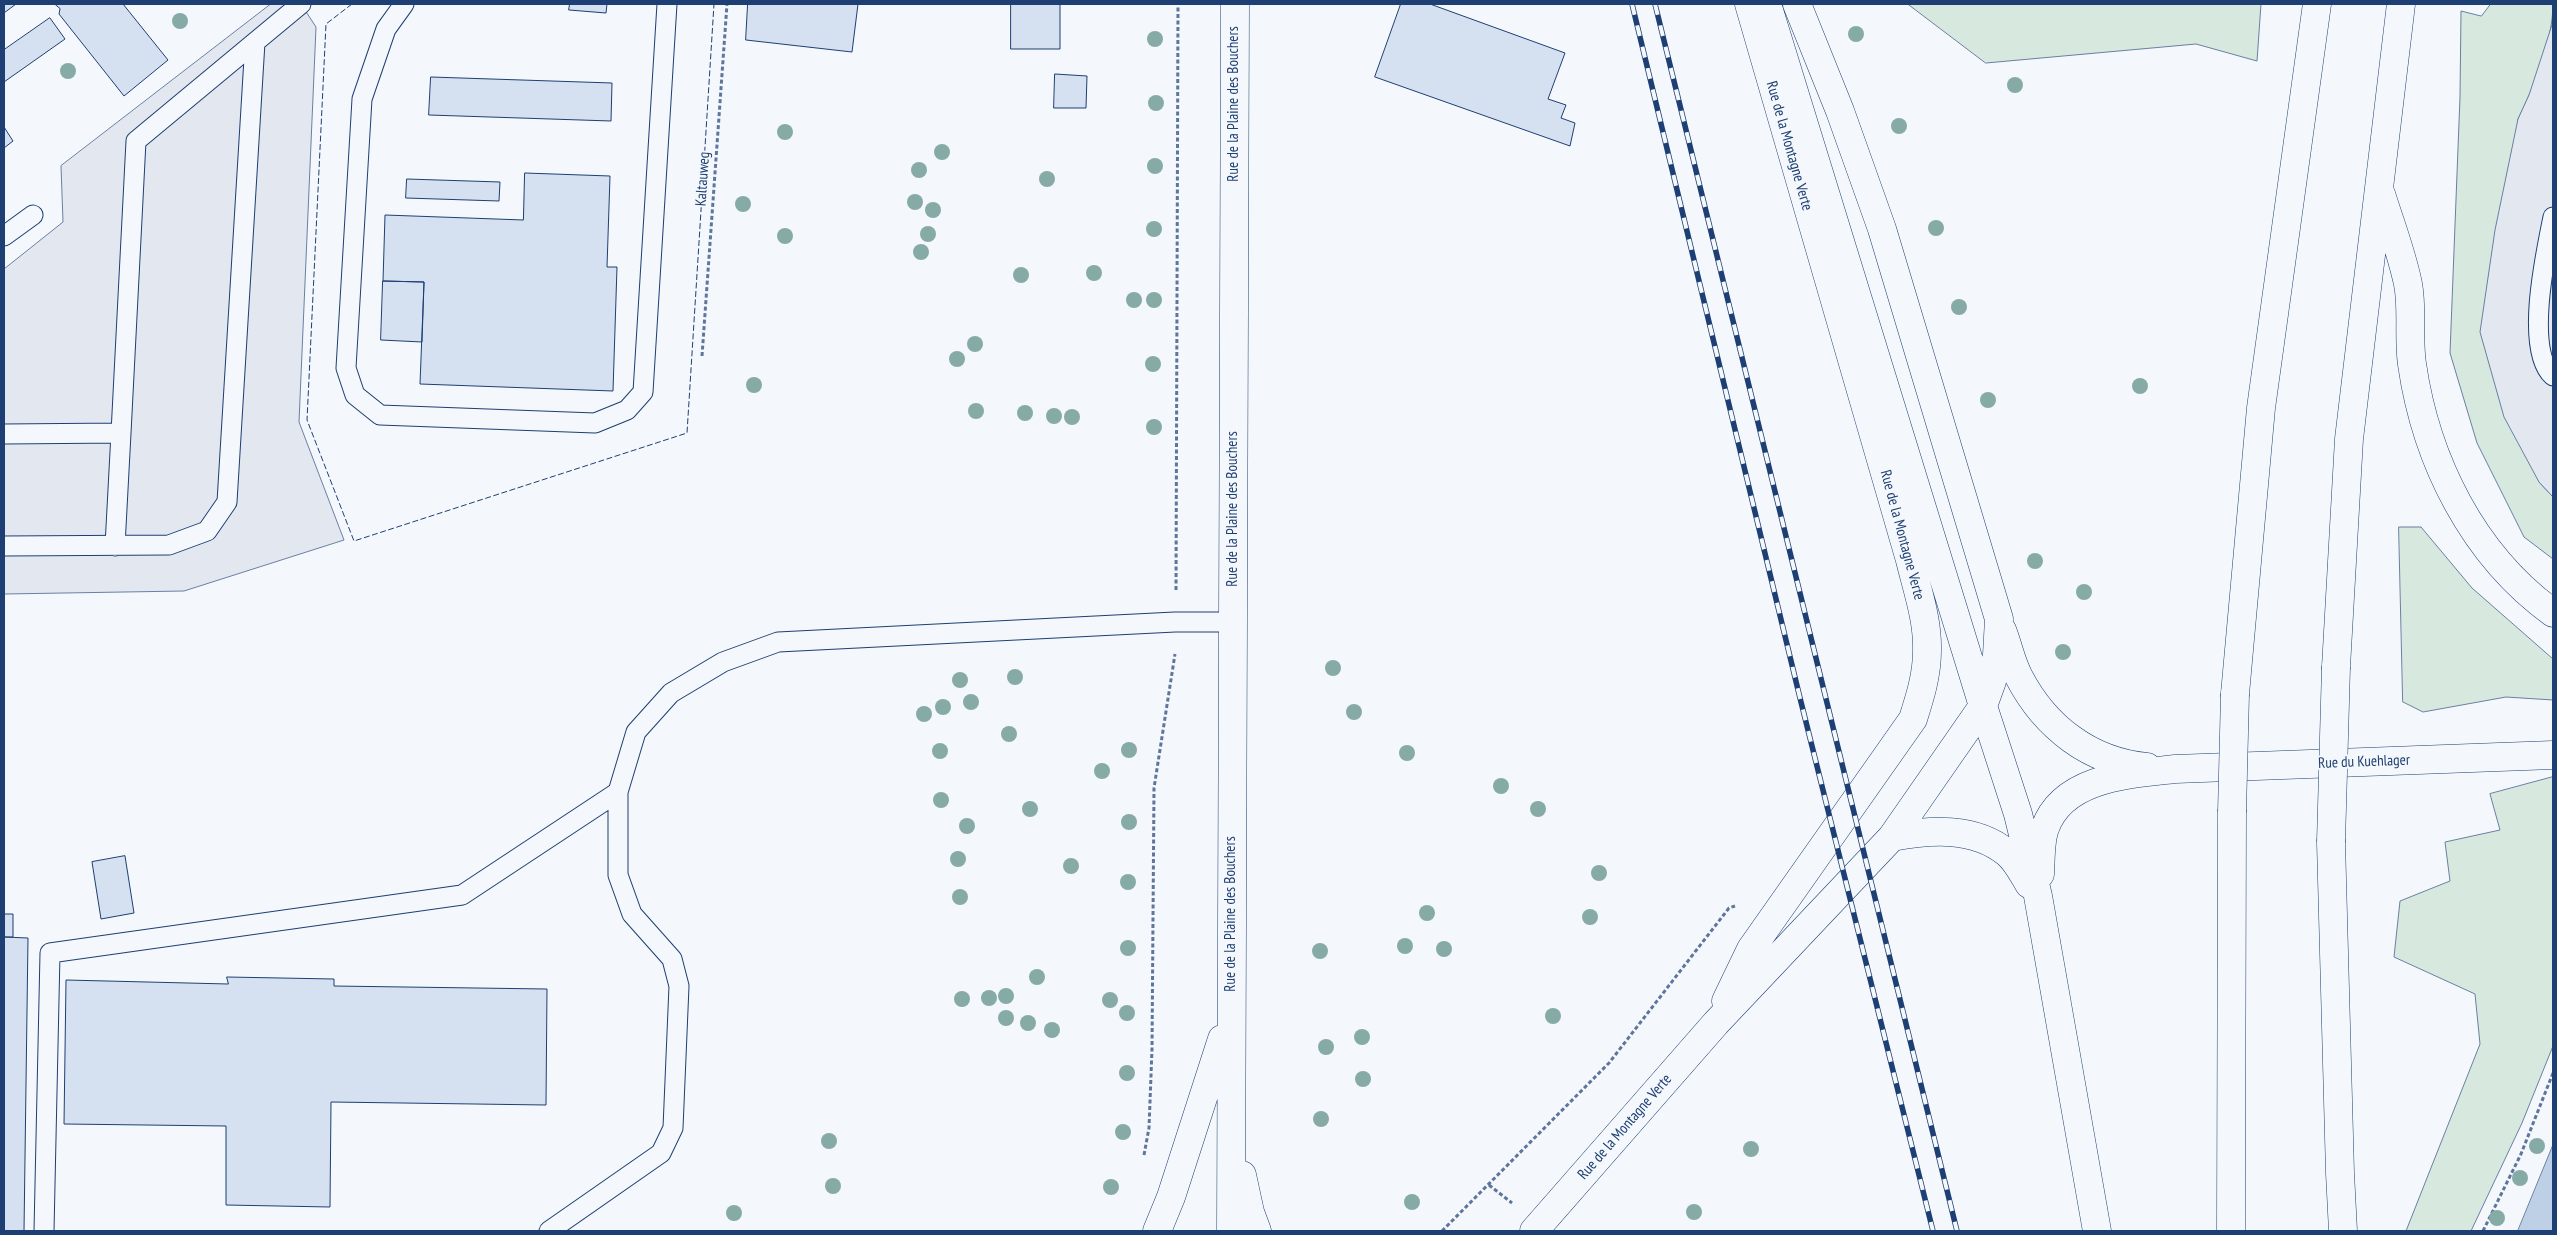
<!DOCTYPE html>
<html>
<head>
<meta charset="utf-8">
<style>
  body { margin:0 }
  #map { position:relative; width:2557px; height:1235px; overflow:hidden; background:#f4f7fb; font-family:"PT Sans Narrow",sans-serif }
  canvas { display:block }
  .frame { position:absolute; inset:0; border:5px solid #1d3f73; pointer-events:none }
</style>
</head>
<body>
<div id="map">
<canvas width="2557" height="1235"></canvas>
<div class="frame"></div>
</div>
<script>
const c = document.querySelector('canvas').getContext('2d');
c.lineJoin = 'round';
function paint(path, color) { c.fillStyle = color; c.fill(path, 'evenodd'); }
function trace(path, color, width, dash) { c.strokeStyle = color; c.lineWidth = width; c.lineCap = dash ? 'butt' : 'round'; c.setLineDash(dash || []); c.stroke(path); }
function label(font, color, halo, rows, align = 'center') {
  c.font = font + ' "PT Sans Narrow",sans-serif'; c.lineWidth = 4; c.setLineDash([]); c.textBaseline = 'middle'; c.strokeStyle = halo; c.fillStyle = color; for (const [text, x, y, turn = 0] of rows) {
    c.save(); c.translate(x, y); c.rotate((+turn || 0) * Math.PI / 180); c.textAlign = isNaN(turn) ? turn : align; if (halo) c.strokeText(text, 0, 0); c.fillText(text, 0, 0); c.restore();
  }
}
const green = new Path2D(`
  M1908,4H2261L2257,61L2196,44L1986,63Z
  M2491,4H2553C2553,40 2534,86 2518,119L2539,482L2553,497V559L2524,537L2477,443L2450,353L2460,97L2461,11L2481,16Z
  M2399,527H2421L2472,588L2553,659V700L2506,697L2423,712L2403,702Z
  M2553,777V1046L2522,1123L2471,1231H2406L2480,1044L2475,994L2394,957L2400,901L2450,881L2445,842L2500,830L2490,794Z`);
const parking = new Path2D(`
  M271,4H301L316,27L299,422L344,540L184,591L4,594V269L63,222L61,166Z
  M2553,22V497L2539,482L2504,417L2480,332L2495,230L2518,119L2529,95Z`);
const water = new Path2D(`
  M2553,1145V1231H2518Z`);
const building = new Path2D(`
  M4,4H16L4,13Z
  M55,4H123L168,60L124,96L59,14L60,9Z
  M570,4H607L606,13L569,10Z
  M748,4H858L852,52L746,40Z
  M1011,4H1060V49H1011Z
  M1401,4H1430L1565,53L1548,99L1566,105L1561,118L1575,123L1570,146L1375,77Z
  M50,18L65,39L4,82V50Z
  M1055,74L1087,76L1086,108H1054Z
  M431,77L612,83L611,121L429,115Z
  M4,127L13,141L4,148Z
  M525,173L610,176L607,267H617L613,391L420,384L424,282L383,281L385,215L523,220Z
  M407,179L500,182L499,201L406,198Z
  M383,281L424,282L422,342L381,340Z
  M125,856L134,913L101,919L92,862Z
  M4,914H13V937H4Z
  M4,937L28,938L24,1231H4Z
  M227,977L334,979V986L547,989L546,1105L331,1102L330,1207L226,1205V1126L64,1124L66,980L228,984Z`);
const path = new Path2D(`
  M702,356L727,4
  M1176,590L1178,4
  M1144,1155L1149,1128L1152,1049L1154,788L1175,654
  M1489,1185L1512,1203
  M1442,1231L1609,1063L1729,908L1735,906
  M2483,1231L2521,1154L2553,1073`);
const lane = new Path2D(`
  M404,4L386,29L362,99L346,368L355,395L380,415L595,423L627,410L643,392L667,4
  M2553,217C2546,252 2524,350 2553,376
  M4,236L33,215
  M4,434L121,433L136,141L301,4
  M4,546L169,545L207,531L227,502L255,42
  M115,546L121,433
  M44,1231L50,953L462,895L618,792
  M549,1231L661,1153L673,1128L679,986L672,959L632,914L618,875V792L636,732L671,693L723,662L778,642L1175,622H1232`);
const secondary = new Path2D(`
  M1767,4L1983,706L2018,814L2038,896L2097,1231
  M2002,630C2008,645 2011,662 2019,677C2045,727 2090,762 2147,767
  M1892,837C1930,830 1974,826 2007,853C2016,860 2023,874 2029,884
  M2040,874C2041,860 2040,841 2045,828C2063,777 2130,774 2175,769L2553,755
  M1726,1001L1751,949L1913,719C1920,697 1927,675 1927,651C1928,620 1917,589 1910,560L1749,4
  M1242,1175L1250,1212L1257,1231
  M1157,1231L1171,1197L1222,1039
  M1231,1231L1235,4
  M1534,1231L1716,1023L1892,837L1983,706L1992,681L1997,655L1999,619L1882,229L1840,111L1797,4`);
const highway = new Path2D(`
  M2381,194C2390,223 2402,254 2408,284C2413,310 2408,338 2412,364C2426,461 2473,555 2553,613
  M2336,667L2349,439L2401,4
  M2235,694L2261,408L2317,4
  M2331,842L2340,1173L2343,1231
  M2231,1231L2232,812`);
const rail = new Path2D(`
  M1632,4L1800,698L1933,1231
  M1655,4L1957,1231`);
const highwayBridge = new Path2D(`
  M2232,812L2235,694
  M2331,842L2336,667`);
const fence = new Path2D(`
  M352,4L326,24L307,420L354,541L687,433L714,4`);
const trees = [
  [180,21],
  [1856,34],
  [1155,39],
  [68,71],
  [2015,85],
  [1156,103],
  [1899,126],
  [785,132],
  [942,152],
  [1155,166],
  [919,170],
  [1047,179],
  [915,202],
  [743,204],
  [933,210],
  [1936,228],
  [1154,229],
  [928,234],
  [785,236],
  [921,252],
  [1094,273],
  [1021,275],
  [1134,300],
  [1154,300],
  [1959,307],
  [975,344],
  [957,359],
  [1153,364],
  [754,385],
  [2140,386],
  [1988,400],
  [976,411],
  [1025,413],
  [1054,416],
  [1072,417],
  [1154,427],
  [2035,561],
  [2084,592],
  [2063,652],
  [1333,668],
  [1015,677],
  [960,680],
  [971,702],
  [943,707],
  [1354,712],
  [924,714],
  [1009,734],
  [1129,750],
  [940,751],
  [1407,753],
  [1102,771],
  [1501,786],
  [941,800],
  [1030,809],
  [1538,809],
  [1129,822],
  [967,826],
  [958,859],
  [1071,866],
  [1599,873],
  [1128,882],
  [960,897],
  [1427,913],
  [1590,917],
  [1405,946],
  [1128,948],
  [1444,949],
  [1320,951],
  [1037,977],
  [1006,996],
  [989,998],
  [962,999],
  [1110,1000],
  [1127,1013],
  [1553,1016],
  [1006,1018],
  [1028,1023],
  [1052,1030],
  [1362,1037],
  [1326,1047],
  [1127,1073],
  [1363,1079],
  [1321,1119],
  [1123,1132],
  [829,1141],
  [2537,1146],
  [1751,1149],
  [2520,1178],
  [833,1186],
  [1111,1187],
  [1412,1202],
  [1694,1212],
  [734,1213],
  [2497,1218]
];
const streetNames = [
  ["Rue de la Plaine des Bouchers",1234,104,-90],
  ["Rue de la Montagne Verte",1789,146,74],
  ["Kaltauweg",703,179,-86],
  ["Rue de la Plaine des Bouchers",1233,509,-90],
  ["Rue de la Montagne Verte",1902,535,75],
  ["Rue du Kuehlager",2364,762,-2],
  ["Rue de la Plaine des Bouchers",1231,914,-90],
  ["Rue de la Montagne Verte",1625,1127,-49]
];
paint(green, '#d7e8df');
trace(green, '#687fa3', 1);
paint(parking, '#e3e8f0');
trace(parking, '#687fa3', 1);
paint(water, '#bed0e5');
trace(water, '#687fa3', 1);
paint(building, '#d5e0f0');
trace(building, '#1d3f73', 1);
trace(lane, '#1d3f73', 21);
trace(secondary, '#1d3f73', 29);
trace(highway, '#1d3f73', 29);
trace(path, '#5e769c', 3, [4, 2.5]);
trace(lane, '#f4f7fb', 19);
trace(secondary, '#f4f7fb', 28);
trace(highway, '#f4f7fb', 28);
trace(rail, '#1d3f73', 5.5);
trace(rail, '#f4f7fb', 4, [11]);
trace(highwayBridge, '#1d3f73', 29, []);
trace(highwayBridge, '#f4f7fb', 28);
trace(fence, '#1d3f73', 1, [6, 2.5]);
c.fillStyle = '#86aba6';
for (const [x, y] of trees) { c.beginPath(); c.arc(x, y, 8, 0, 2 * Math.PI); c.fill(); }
label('15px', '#1d3f73', '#f4f7fb', streetNames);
</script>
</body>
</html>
